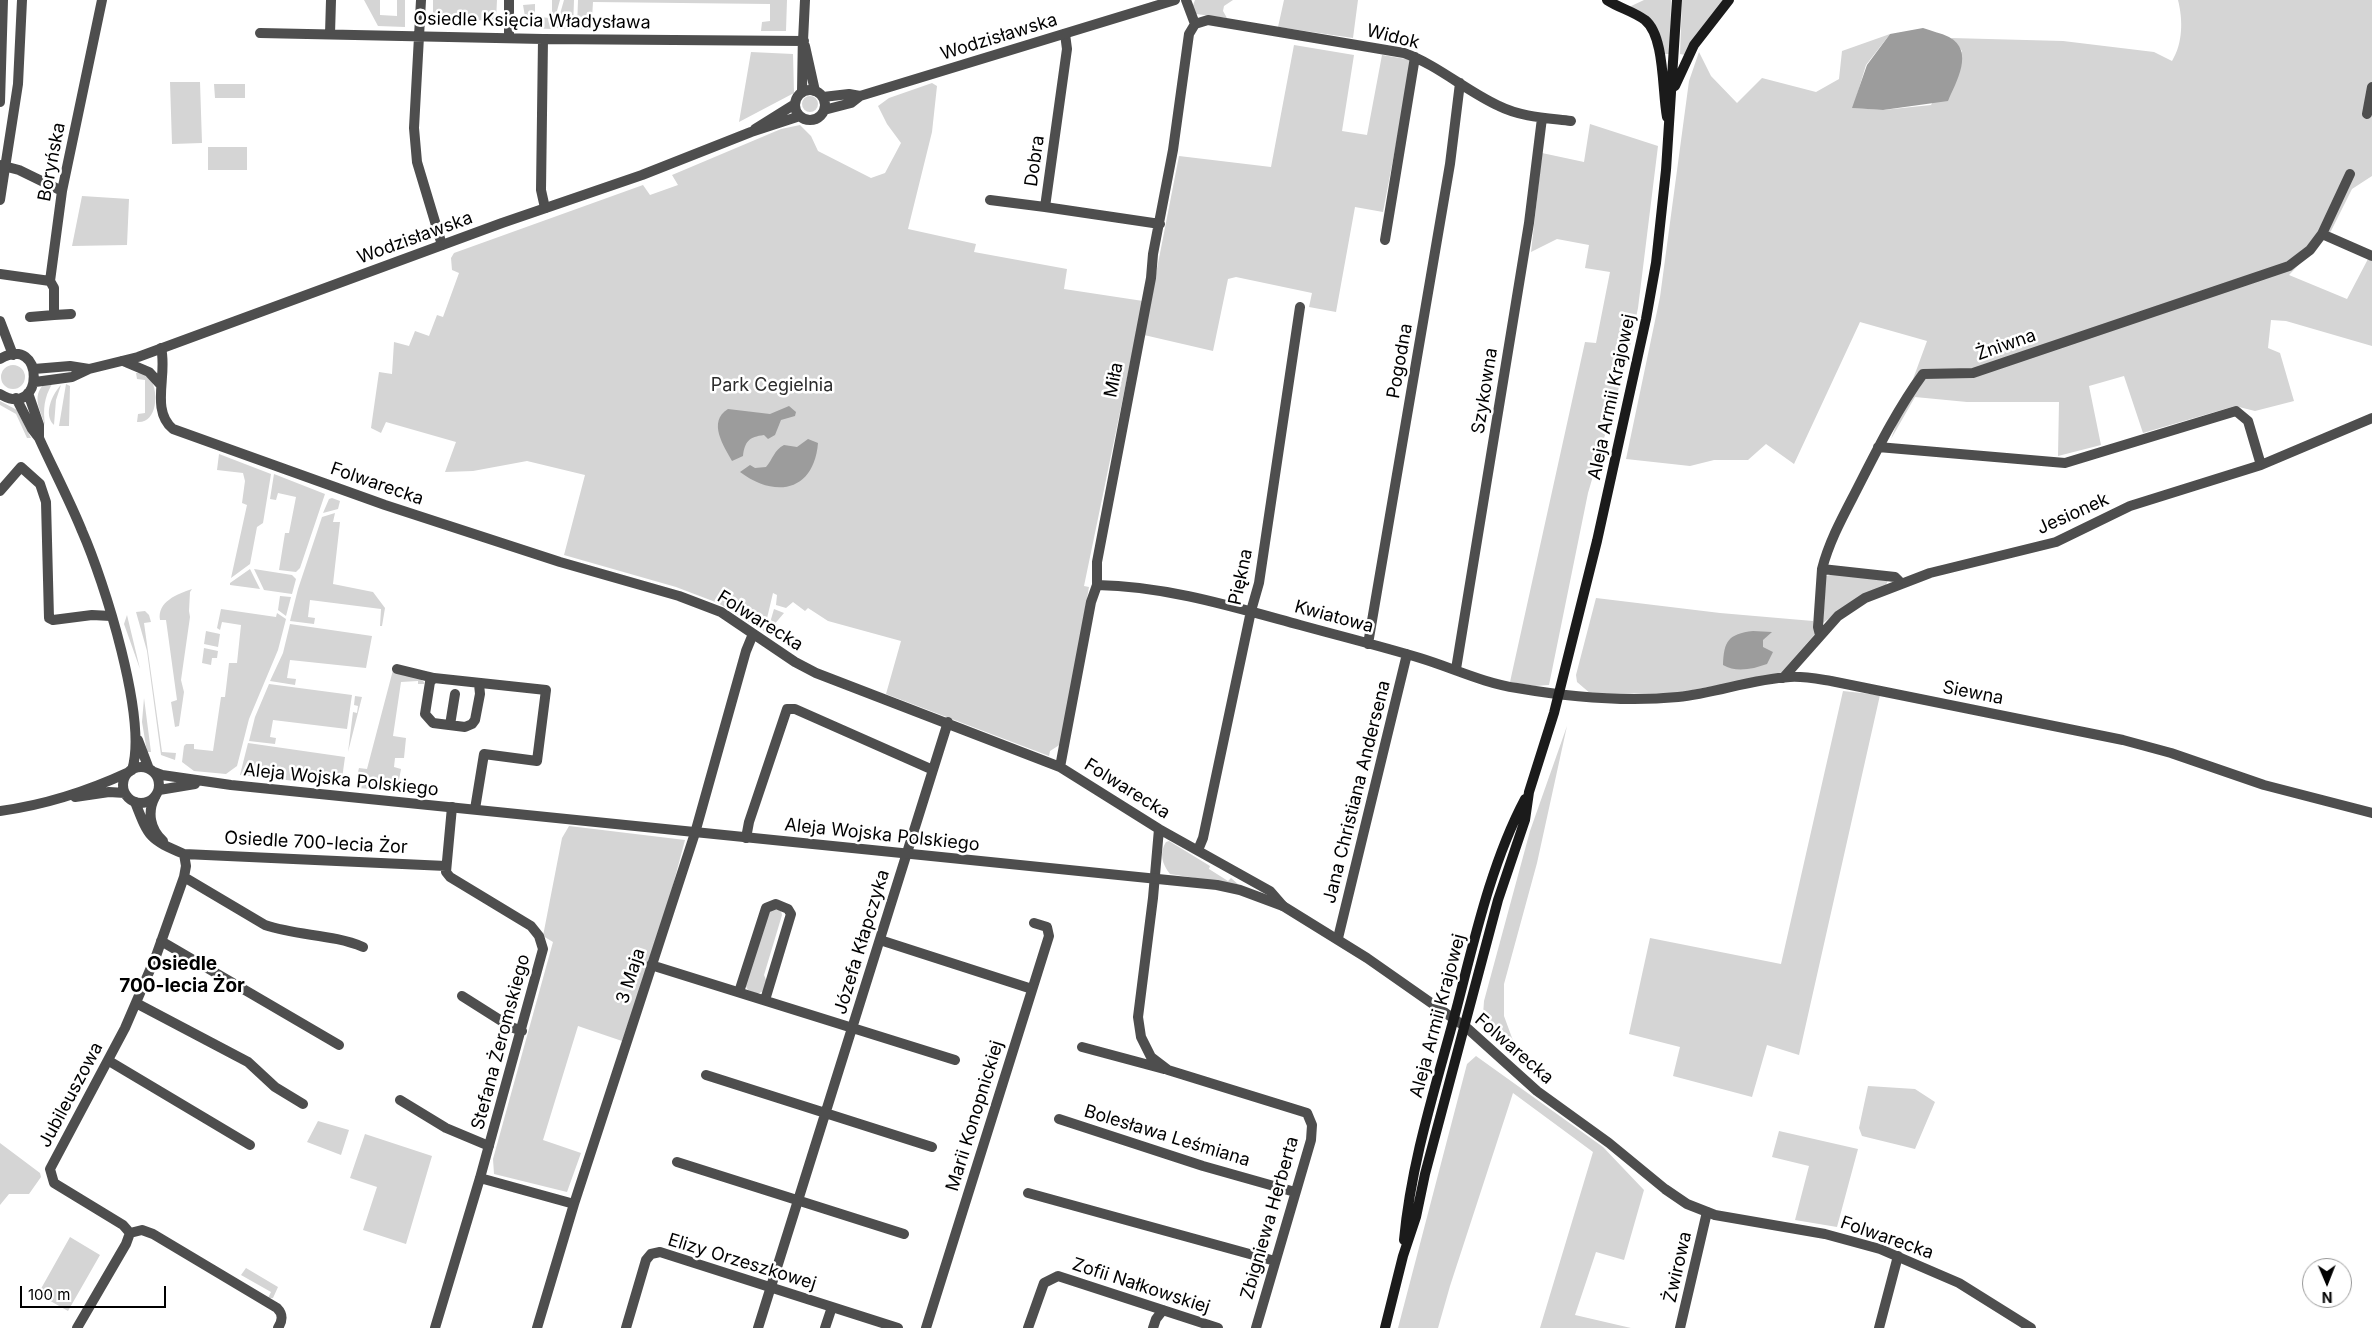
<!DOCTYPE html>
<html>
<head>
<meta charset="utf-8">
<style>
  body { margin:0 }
  #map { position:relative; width:2372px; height:1328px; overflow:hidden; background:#fff; font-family:Inter,sans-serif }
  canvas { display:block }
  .north { position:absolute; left:2302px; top:1258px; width:50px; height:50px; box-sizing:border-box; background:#fff; border:1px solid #999; border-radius:50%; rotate:179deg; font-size:14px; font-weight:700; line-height:20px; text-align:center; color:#000 }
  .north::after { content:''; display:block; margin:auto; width:18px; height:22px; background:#000; clip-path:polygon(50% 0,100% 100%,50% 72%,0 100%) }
  .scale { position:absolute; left:20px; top:1286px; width:146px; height:22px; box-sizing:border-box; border:2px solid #000; border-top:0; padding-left:6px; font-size:15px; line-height:18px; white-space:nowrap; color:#000; -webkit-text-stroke:4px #fff; paint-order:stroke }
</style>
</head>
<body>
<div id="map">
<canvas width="2372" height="1328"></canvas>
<div class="north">N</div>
<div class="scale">100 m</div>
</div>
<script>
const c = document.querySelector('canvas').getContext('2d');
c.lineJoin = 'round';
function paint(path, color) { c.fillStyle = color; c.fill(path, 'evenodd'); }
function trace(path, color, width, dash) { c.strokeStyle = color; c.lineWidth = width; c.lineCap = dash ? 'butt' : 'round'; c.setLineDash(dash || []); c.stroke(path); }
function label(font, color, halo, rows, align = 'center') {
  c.font = font + ' Inter,sans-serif'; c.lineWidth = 5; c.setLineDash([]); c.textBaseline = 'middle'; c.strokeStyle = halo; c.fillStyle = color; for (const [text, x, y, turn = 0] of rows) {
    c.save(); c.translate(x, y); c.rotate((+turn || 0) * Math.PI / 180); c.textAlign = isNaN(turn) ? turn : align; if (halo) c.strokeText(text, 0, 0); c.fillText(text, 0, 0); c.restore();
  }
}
const green = new Path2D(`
  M364,0H380V15L397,16V0H405V27L378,26Z
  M433,0H497L496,21L433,18Z
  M552,0H560L552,29L527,28L523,5L535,4V17L552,18Z
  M564,0H574L573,29L556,28Z
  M578,0H787L786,31H761L762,22L770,21V4L593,2L592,19H597V30L577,29Z
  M1195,0H1233L1224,6L1223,11L1227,18L1196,14L1192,8Z
  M1284,0H1358L1353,38L1278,27Z
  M1644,0H1671L1670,54H1664C1662,26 1650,21 1629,7Z
  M1682,0H1723L1685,55L1680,54Z
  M2178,0H2372V176L2352,189L2331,231L2289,275L2347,299L2368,259L2372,261V346L2286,321L2271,320L2268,348L2280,353L2294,401L2255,411L2235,406L2143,433L2124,376L2089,386L2101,445L2058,456L2059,402H1967L1915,397L1891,439L1927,341L1860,322L1794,464L1766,444L1748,460H1714L1690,466L1626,459L1660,297L1689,81L1699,52L1711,76L1737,103L1762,78L1816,92L1839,79L1842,51L1890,34L1866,65L1853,108L1883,110L1931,105L1962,51L1951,38L2063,41L2154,52L2172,61C2183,43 2183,20 2178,0Z
  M1294,45L1354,55L1342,131L1367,135L1382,55L1412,60L1383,212L1355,207L1336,312L1309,307L1312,293L1236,277L1228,279L1213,351L1144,335L1179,156L1271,167Z
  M751,52L793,54L794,93L739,122Z
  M170,82H200L202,143L172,144Z
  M932,83L937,86L932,132L908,229L976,244L974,252L1067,269L1064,289L1143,301L1084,586L1089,587L1061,744L1050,751L1049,756L886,694L901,641L828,621L808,608L805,611L793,602L786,608L776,605L777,595L773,593L764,631L718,603L676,587L564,555L585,475L527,461L473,471L445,472L456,442L386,422L381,433L371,428L379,372L392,374L394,342L409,346L415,331L429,336L437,315L443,317L459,273L452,270L451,258L454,253L643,185L650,195L678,185L672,175L781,129L800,125L811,136L818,151L871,178L885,173L901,143L887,124L878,106L889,98Z
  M214,84H245V98H215Z
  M802 104a8 8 0 1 1 16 0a8 8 0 1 1-16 0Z
  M1590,124L1658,146L1638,308L1627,360L1588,493L1549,685L1535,686L1510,682L1585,342L1596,343L1610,272L1585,268L1589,245L1557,239L1531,252L1542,153L1584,162Z
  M208,147H247V170H208Z
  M82,196L129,199L127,245L72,246Z
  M1 377a12 12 0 1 1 24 0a12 12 0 1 1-24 0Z
  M136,373H142C145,375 149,377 151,380C159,393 157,424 137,422L138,414L145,413V380L137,379Z
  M44,384H52C44,398 43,409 45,425C41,411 31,397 44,384Z
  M66,384L70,386L69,426H59Z
  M61,385L56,400L54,425C43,415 52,394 61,385Z
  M0,401L17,410L31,438H27L16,414L0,405Z
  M219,454L271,474L263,523L257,527L250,564L231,578L247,505L242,503L245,481L243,473L217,470Z
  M274,474L325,494L300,568L296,572L279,570L285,533H289L296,497L278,493L276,500L270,499Z
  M332,498L340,501L338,509L323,513L329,499Z
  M335,513L333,522H340L333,584L373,592L385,608L382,626H380L381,609L310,600L308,617L315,618L314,624L290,621L298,589L322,517Z
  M250,569L260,589L230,585V583Z
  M254,569L292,575L296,579L292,594L264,590Z
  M1834,574L1888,580L1886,585L1851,602L1823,623L1826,576Z
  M192,589L190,592L189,611L190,617L181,680L184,692L179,726L175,727L171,702L177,700L166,620H160C157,602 177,594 192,589Z
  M280,596L291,597L286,616L278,610Z
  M1596,598L1720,613L1813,621L1815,634L1780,674L1676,693L1591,694L1577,682L1576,675Z
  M221,609L276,617L277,613L286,619L278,650L249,719L237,766L226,774L194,771L182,762L184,746L186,744H194V749L213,751L221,697H225L229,663H237L241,625L222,622L220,630L217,628Z
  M774,609L784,613L767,633Z
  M145,611L149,615L151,622L144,623L162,752L176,753L175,760L161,755L147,651L136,612Z
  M127,615L140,669L124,624Z
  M290,624L372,636L366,668L290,660L287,678L296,679L295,685L270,681L283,653Z
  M206,631L220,634L218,647L204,644Z
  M204,648L218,651L217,658H212L211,665L202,663Z
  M393,670L416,675L424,682V684H418V681L401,682L393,736L406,738L404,758H395L394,767L401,769L397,791L358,788L356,780L359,768L367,769Z
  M269,684L352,695L347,729L273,720L270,737L276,738L275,744L249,741L255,717Z
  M1843,691L1880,695L1799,1055L1767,1045L1752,1097L1673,1076L1680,1047L1629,1034L1650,938L1781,964Z
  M355,696L362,697L348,752L353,712L357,713L358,706L354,705Z
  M144,698L151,752H147L142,722Z
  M1567,726L1537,863L1504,984V1016L1515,1046L1546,1078L1542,1080L1491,1032L1483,1015L1484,1001L1530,831Z
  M248,743L345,757L341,786L240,775Z
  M569,826L685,840L661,930L622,1041L578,1026L543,1140L581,1153L567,1192L494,1174L493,1159L553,942L543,936L562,838Z
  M1169,841L1210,866L1209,869L1228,881L1231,878L1239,885L1170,874C1162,864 1159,853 1166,842Z
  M773,908L781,911L782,915L764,975L767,982L764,991L757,994L748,990L745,985L768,911Z
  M1476,1056L1603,1147L1644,1190L1624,1260L1596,1252L1575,1315L1631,1328H1540L1593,1152L1513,1093L1450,1286L1438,1328H1398L1467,1064Z
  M1868,1086L1915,1089L1935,1102L1915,1149L1862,1136L1859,1128Z
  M318,1121L349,1130L341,1155L307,1142Z
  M1779,1131L1858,1149L1837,1227L1795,1220L1809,1166L1772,1157Z
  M365,1134L432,1156L406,1244L363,1230L377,1187L350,1178Z
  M0,1143L40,1173L41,1177L29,1194H9L0,1205Z
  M70,1237L100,1255L68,1311L38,1294Z
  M246,1268L278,1287L273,1298H268L271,1292L241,1275Z`);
const water = new Path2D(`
  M1923,28C1931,31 1941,33 1949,37C1975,51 1956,82 1948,101L1883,110L1852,108L1867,65L1890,34Z
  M789,406L796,412L795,416L781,420L775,435L768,439L764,435C749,437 745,441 743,456L732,461C724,446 707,422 728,409L770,414Z
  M808,439L818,443C814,491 776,499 740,472L750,465L755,468L766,467C773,459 774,450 784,445L797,447Z
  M1753,631L1772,632L1763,640V647L1773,652L1767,664C1753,669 1736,673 1723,665C1724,641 1728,634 1753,631Z`);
const minor = new Path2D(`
  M421,0L414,128L417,162L442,245
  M1195,24L1208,20L1404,53C1438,65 1466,91 1499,106C1521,117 1547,118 1571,121
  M260,33L543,39L804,41
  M330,34L331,0
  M1065,34L1067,49L1045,207L1160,224
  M509,37V0
  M543,39L541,190L545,208
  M805,46L815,91
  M802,92C802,61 803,31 805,0
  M2367,114L2372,87
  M0,165L19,170L62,191
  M990,200L1045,207
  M2322,234L2372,256
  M1385,240L1415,57
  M0,274L50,281L62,191L102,0
  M54,315L71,314
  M30,317L54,315V288L50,281
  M161,348C168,374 150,410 173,429L385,505L560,562L679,596L721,612L795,662L816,673L1060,767L1159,829L1270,891L1283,906
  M123,361L149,372L161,385
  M1878,447L2065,463L2236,411L2248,421L2261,465
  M0,491L21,467L40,484L46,502L49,618L53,620L92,615L111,616
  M1901,583L1895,577L1822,569C1829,542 1842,518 1855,493C1876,452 1896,411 1923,374L1973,373L2289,266L2310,250L2322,234L2350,174
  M1097,585C1166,586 1234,607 1300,625C1340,636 1380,646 1420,658C1453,668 1483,683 1517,688C1569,697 1625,702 1678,697C1716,693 1752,679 1790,677C1803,676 1818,679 1831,681L2123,740L2171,753L2264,785L2372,813
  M1820,635L1818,627L1822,569
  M1368,644L1450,164L1460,83
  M397,669L434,678L546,690L537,761L484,754L475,809
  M1456,669L1529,223L1542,118
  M434,678L430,682L425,714L433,723L465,727L472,724L475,720L480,694L479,684
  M1783,678L1838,616L1865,598L1930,573L2056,542L2130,506L2261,465L2372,418
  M450,725L455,694
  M1060,767L1091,602L1097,585V562L1151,278L1153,254L1173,150L1189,34L1195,24L1186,0
  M155,797C147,812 150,829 163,841
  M135,802C149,838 149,839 184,854L446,866
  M1159,829L1153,898L1138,1017L1141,1037L1151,1057L1168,1070L1307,1113L1312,1125L1311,1140L1256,1328
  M746,838L749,822L787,709H795L933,770
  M1198,850L1203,838L1251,611L1259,583L1300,307
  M184,877L265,925C297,936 332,934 363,947
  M1338,938L1407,654
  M880,940L1032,989
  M161,941L339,1045
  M651,965L955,1060
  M739,992L766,908L776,904L788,909L791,914L765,1000
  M462,996L511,1027L522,1031
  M136,1003L248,1062L275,1087L303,1104
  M1082,1047L1164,1069
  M109,1061L250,1145
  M706,1075L932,1147
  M400,1100L446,1128L489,1146
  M1059,1119L1203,1166L1295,1192
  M677,1162L904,1234
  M480,1178L574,1204
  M1028,1193L1275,1261
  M130,1233L123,1225L54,1183L50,1169L125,1028L156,956L184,877L186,866L184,854
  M130,1233L142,1230L153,1234L277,1308C283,1314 283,1320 278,1328
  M77,1328L126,1244L130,1233
  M435,1328L480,1178L543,949L539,936L531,926L450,877L446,872L452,807
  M537,1328L574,1204L695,833L746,651L753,634
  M626,1328L646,1260L651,1254L660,1252L898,1328
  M758,1328L948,722
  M825,1328L832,1307
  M926,1328L1049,936L1047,927L1034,923
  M1028,1328L1044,1283L1058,1276L1218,1328
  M1153,1328L1156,1319L1163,1310
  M1680,1328L1707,1212
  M1879,1328L1898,1256`);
const tertiary = new Path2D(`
  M795 105a15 15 0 1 1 30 0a15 15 0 1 1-30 0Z
  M823,97L849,94L860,96
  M0,102L3,0
  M824,110L851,103L860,96L1175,0
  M755,129L795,104
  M0,200L18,84L22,0
  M0,321L13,355
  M0,359C45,332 45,421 0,394
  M34,369L70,366L89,369
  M35,382L72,377L89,369L138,357L502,223L642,175L751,132L800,116
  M28,393L39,425V438
  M16,398L32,429L39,438C53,469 69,499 82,531C104,581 148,719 132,770
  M138,740L149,769
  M123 785a18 18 0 1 1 36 0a18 18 0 1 1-36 0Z
  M154,772L162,775L231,785L1217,885L1240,890L1283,906L1367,958L1467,1028L1537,1091L1609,1143L1665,1189L1687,1204L1715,1215L1825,1234L1880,1249L1959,1283L2031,1328
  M159,790L195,784
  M75,797L109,792L125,793
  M0,811C45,805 88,791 129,772`);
const secondary = new Path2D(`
  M1607,0C1619,8 1633,11 1645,20C1665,36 1662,91 1667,117
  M1675,86L1694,45L1729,0
  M1404,1240C1411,1164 1434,1092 1454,1018C1473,946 1490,865 1525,799
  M1385,1328L1403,1256L1416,1217L1425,1174L1498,900L1525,820L1529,792L1554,713L1597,541L1646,319L1656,263L1666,170L1677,0`);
const streetNames = [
  ["Osiedle Księcia Władysława",532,21,1],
  ["Wodzisławska",999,37,-17],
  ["Widok",1393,37,14],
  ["Dobra",1035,161,-82],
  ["Boryńska",52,162,-79],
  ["Wodzisławska",415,238,-20],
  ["Żniwna",2006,345,-19],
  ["Pogodna",1400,361,-80],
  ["Miła",1114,380,-79],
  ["Szykowna",1485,391,-81],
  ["Aleja Armii Krajowej",1612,397,-78],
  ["Folwarecka",377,484,19],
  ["Jesionek",2073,514,-24],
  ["Piękna",1241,577,-78],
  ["Kwiatowa",1334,617,15],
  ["Folwarecka",760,621,32],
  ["Siewna",1973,693,11],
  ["Aleja Wojska Polskiego",341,780,6],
  ["Folwarecka",1127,789,32],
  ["Jana Christiana Andersena",1357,792,-76],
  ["Aleja Wojska Polskiego",882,835,6],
  ["Osiedle 700-lecia Żor",316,843,3],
  ["Józefa Kłapczyka",862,942,-73],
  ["3 Maja",631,976,-72],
  ["Aleja Armii Krajowej",1438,1016,-75],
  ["Stefana Żeromskiego",501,1042,-75],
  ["Folwarecka",1514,1049,41],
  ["Jubileuszowa",71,1095,-62],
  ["Marii Konopnickiej",975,1116,-73],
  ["Bolesława Leśmiana",1167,1136,17],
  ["Zbigniewa Herberta",1270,1218,-74],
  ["Folwarecka",1887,1238,19],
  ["Elizy Orzeszkowej",742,1262,17],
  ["Żwirowa",1678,1267,-77],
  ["Zofii Nałkowskiej",1141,1286,18]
];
const parkNames = [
  ["Park Cegielnia",772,386]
];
const neighbourhoodNames = [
  ["Osiedle",182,964],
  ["700-lecia Żor",182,986]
];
paint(green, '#d5d5d5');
paint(water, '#9c9c9c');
trace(minor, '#4e4e4e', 10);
trace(tertiary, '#4e4e4e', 10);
trace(secondary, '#1b1b1b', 10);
label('18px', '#000', '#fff', streetNames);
label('18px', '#2c2c2c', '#fff', parkNames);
label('bold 19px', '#000', '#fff', neighbourhoodNames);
</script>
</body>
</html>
